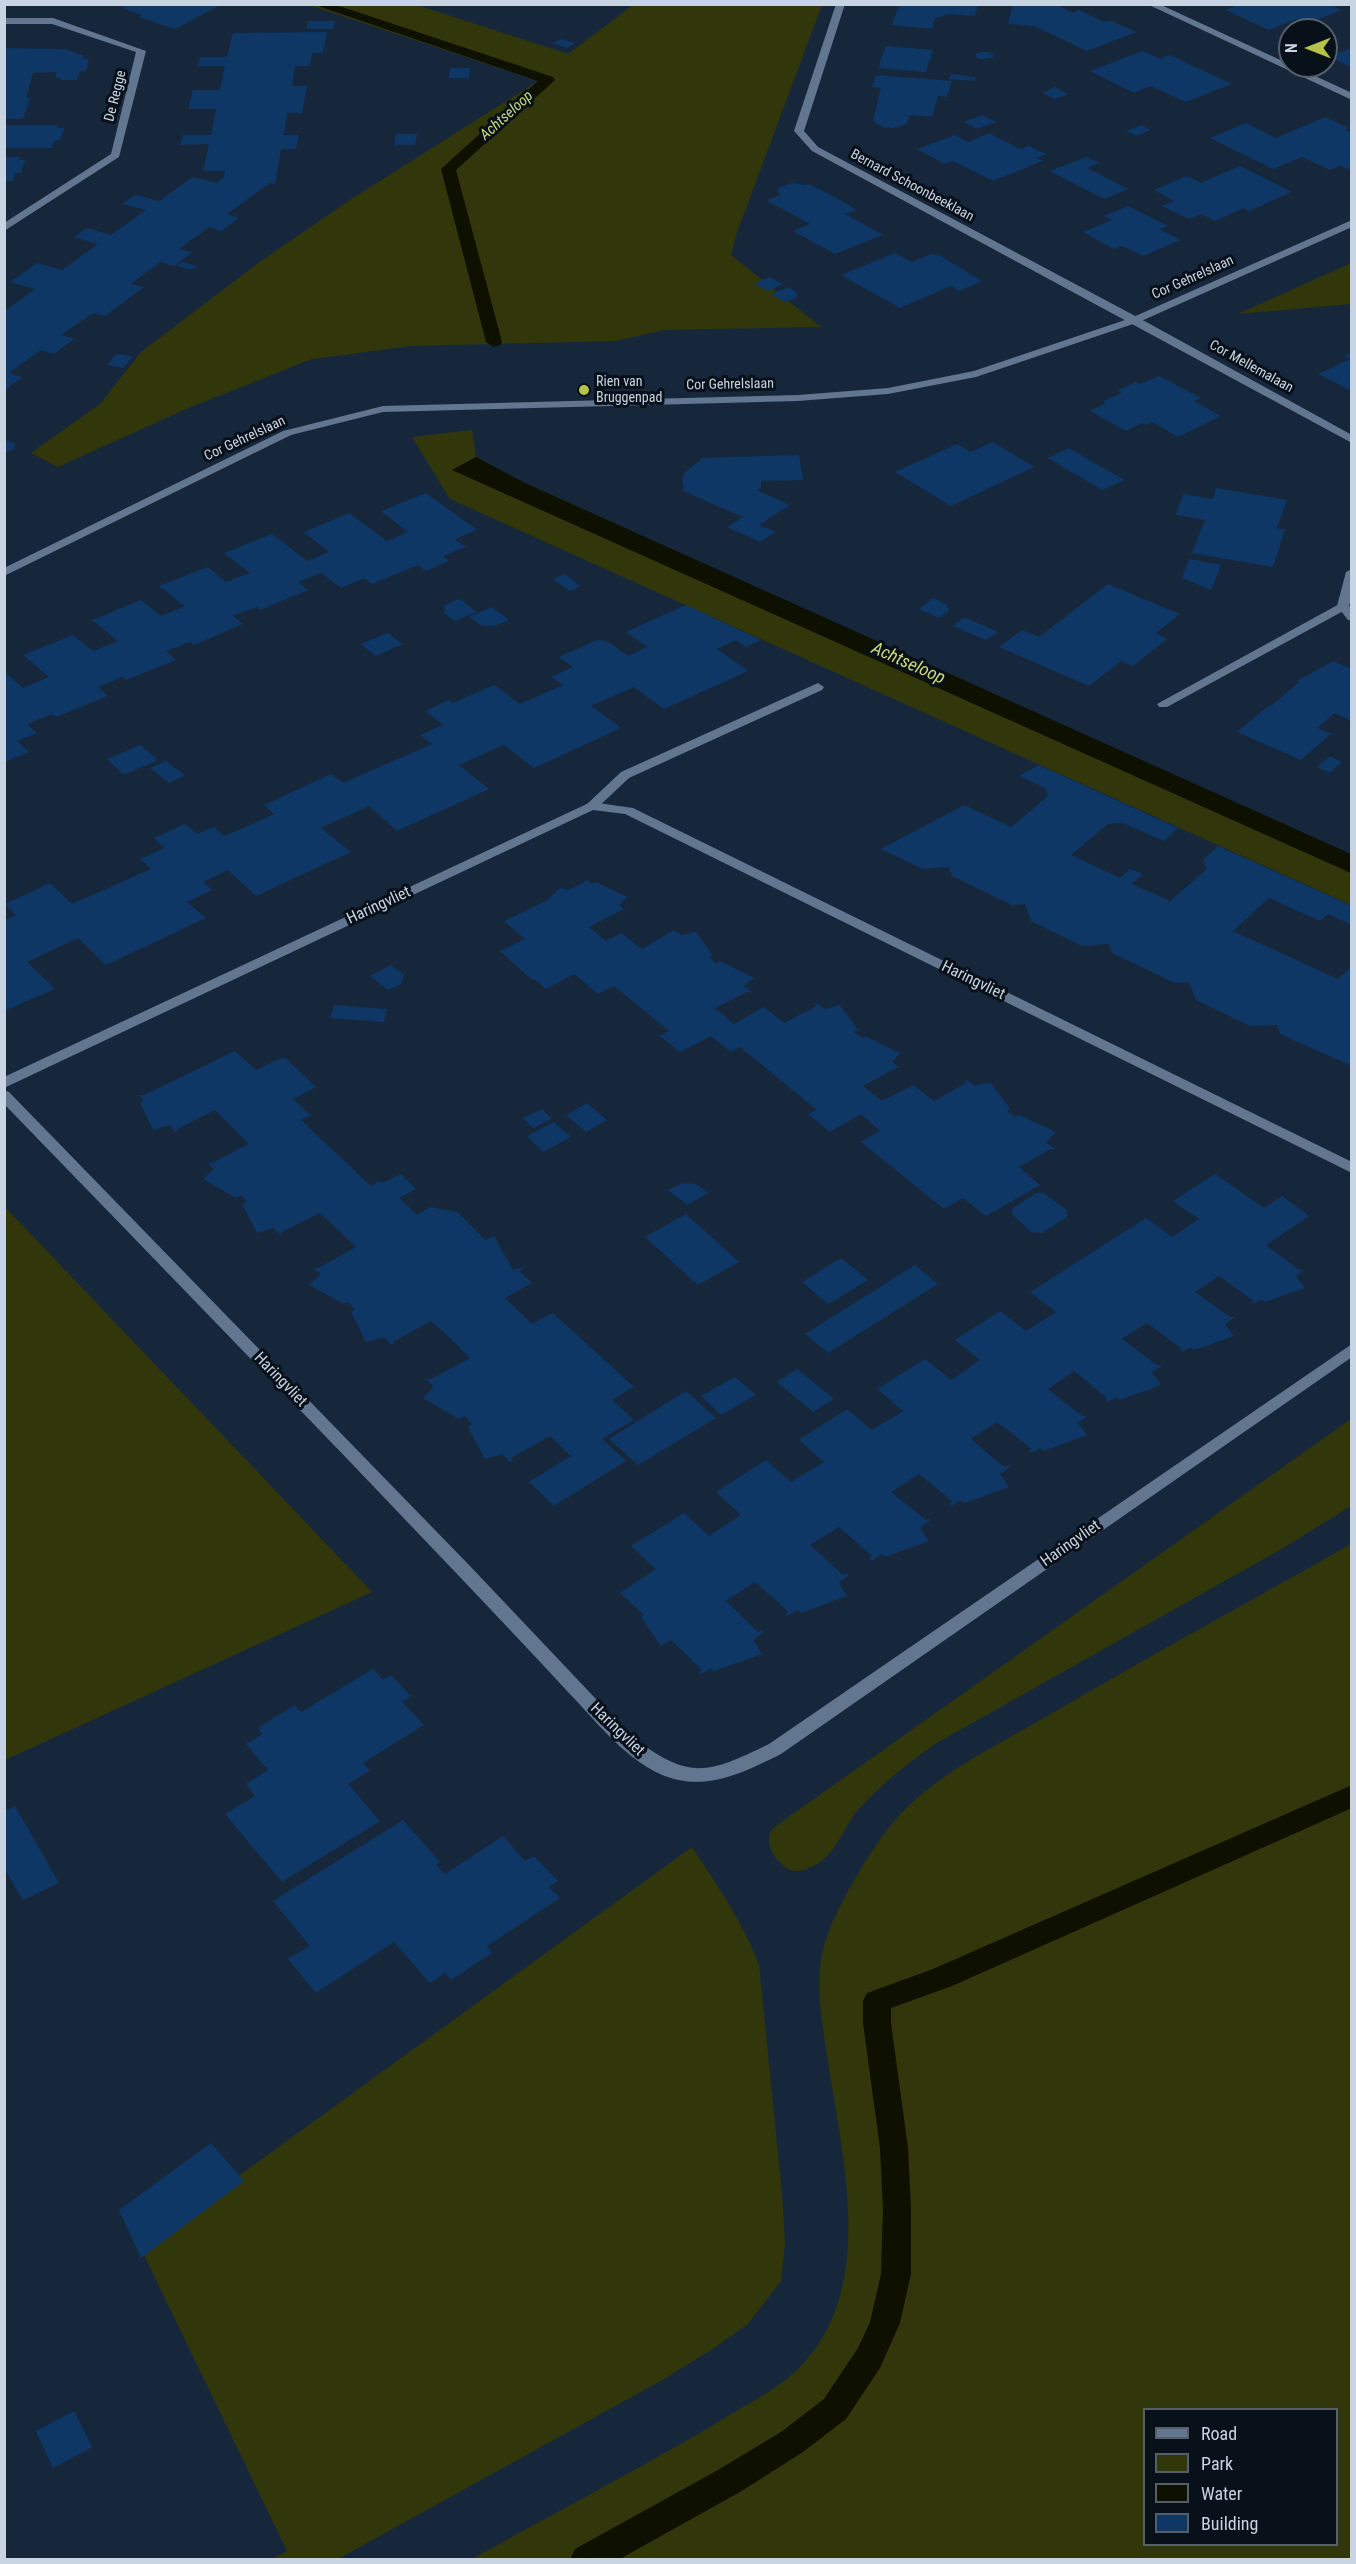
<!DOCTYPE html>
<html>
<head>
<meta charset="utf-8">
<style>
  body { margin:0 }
  #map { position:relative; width:1356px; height:2564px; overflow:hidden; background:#16273c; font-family:"Roboto Condensed",sans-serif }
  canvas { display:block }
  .frame { position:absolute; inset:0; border:6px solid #c9d4e2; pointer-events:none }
  .legend { position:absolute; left:1143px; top:2408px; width:195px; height:138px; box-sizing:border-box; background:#081019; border:2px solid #555e69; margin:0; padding:8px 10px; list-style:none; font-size:18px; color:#c9d4e2 }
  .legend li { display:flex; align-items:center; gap:12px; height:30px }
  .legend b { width:30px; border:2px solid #555e69 }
  .north { position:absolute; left:1278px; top:18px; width:60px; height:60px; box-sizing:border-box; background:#081019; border:2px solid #555e69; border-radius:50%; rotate:270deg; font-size:16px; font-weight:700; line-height:24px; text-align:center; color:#c9d4e2 }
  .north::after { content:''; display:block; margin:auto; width:21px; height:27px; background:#b4c24a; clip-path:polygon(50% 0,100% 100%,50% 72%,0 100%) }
</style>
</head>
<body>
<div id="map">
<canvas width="1356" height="2564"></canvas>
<div class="frame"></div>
<ul class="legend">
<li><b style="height:8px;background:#62768f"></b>Road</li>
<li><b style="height:16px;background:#32370b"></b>Park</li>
<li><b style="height:16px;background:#0e1000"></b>Water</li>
<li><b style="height:16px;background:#0e3765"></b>Building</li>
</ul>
<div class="north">N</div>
</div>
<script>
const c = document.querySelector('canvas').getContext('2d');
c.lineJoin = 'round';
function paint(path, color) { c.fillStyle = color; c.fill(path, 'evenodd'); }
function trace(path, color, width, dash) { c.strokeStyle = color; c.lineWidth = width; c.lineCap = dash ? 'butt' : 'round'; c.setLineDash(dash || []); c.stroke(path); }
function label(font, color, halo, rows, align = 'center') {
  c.font = font + ' "Roboto Condensed",sans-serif'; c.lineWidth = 6; c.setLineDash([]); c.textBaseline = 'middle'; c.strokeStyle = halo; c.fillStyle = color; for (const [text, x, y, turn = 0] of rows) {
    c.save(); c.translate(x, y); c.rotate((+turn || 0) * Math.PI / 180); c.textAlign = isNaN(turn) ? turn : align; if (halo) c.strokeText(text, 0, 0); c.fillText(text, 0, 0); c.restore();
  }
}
const green = new Path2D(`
  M309,5H417L568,54L633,5H822L736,235L731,255L821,327L664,330L616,341L411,346L312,359L186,409L58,467L31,453L100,404L141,352L261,261L353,198L538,81Z
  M1351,263V304L1238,314Z
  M472,430L476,457L453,470L1351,873V905L450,499L412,437Z
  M5,1207L372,1592L5,1760H4Z
  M1351,1419V1506L1285,1547L935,1744C907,1764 881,1784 858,1810C844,1826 838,1850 820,1862C814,1866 802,1872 794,1871C778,1868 761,1841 773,1828Z
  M1351,1544V2559H472C553,2514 635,2471 715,2424C741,2407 774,2392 797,2370C880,2290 841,2154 827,2055C822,2021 815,1983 823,1950C831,1915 868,1853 891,1825C930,1777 992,1748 1044,1718C1146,1658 1249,1602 1351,1544ZM1144,2410H1336V2544H1144Z
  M692,1847C717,1885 743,1922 759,1965L782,2194L785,2243L781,2281L748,2324L711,2350L664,2379L338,2559H272L287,2551L142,2251L240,2175Z`);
const water = new Path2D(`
  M476,457L525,483L1351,854V873L452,470Z`);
const stream = new Path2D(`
  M312,4H333L553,77L555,80L456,170L502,342L500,345L494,347L486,342L441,169L538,81Z
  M1352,1785V1808L952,1986L891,2008V2023L908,2148L911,2209V2274L900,2323L880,2368L846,2419L803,2452L740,2492L618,2560H570L575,2549L718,2470L781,2432L824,2399L858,2348L870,2322L881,2274L883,2209L880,2148L863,2023V2001L867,1993L933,1969Z`);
const building = new Path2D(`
  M121,4H222L175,29L139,17L143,15L122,8L126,6Z
  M1013,4L1057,5L1073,13L1079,10L1104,22L1110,20L1136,32L1087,51L1034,26L1008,24Z
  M1239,4H1329L1341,10L1307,24L1297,19L1269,30L1226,10Z
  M899,5H978L975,16L949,14L935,18L932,29L892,25Z
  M308,21H335L333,29H307Z
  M327,32L323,53H312L310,66H295L292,86H307L302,113H287L284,135H299L296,149H281L275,184L270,183L227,214L239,218L221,231L209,227L179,249L193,252L174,266L160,262L131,284L144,287L105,316L93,313L61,335L74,339L54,354L41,350L9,373L22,377L5,390V311L35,289L10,282L37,263L62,270L98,244L74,237L87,228L111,235L146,210L122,204L135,195L159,201L193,177L217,183L224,177L225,171H203L209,144L180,145L183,135H211L216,109H188L193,90H220L225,66H198L200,57H227L233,33Z
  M561,39L575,43L567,48L553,43Z
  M886,46L933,50L926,72L878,68Z
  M4,48L65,49L84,56L83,59H89L86,71H80L77,80H62L55,77L57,72L33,73L26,98H30L23,119H4Z
  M1352,48V67L1329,57Z
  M1143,51L1160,59L1170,55L1232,84L1186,102L1151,86L1134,93L1090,71Z
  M982,52H989L993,55V58L980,59L975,57L976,54Z
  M450,68H470L469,78H449Z
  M951,74L976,77L974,81L949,79Z
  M876,75L952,81L947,97L938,96L932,117L909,115L907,124L893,128L883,127L873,121L881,88L872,87Z
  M1055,87L1068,94L1055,99L1042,93Z
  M982,115L996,122L977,129L964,122Z
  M1325,117L1349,128L1345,130L1352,133V167L1347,169L1340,166L1330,170L1302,157L1273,169L1210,138L1246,123L1276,138Z
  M5,125H58L57,128H64L60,140L54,141L52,148H5Z
  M1141,125L1151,130L1136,136L1126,131Z
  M989,133L1020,149L1029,146L1046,154L1037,158L1043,161L993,181L953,161L945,164L917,149L955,135L968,142Z
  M396,134H417L415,145H394Z
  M4,157H20L19,160H25L21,173H15L13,181H4Z
  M1087,157L1099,163L1087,168L1128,189L1104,199L1049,171Z
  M1240,166L1292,192L1249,211L1244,208L1215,221L1201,214L1189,219L1162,206L1174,201L1154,190L1187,176L1201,183Z
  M791,183L805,185L809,184L831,195L857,210L845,214L883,235L835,254L793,231L810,224L766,200L781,195L777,191L778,188Z
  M1128,206L1168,226L1159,229L1181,240L1143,256L1122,246L1114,249L1083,232L1112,220L1104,216Z
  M895,253L912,262L931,254L939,255L982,281L959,291L951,286L900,308L841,275Z
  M182,262L197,266L191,270L176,266Z
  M769,277L783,284L768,291L754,284Z
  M789,287L797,293L796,298L785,302L771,294Z
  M1352,353V391L1318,374L1350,359L1344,356Z
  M116,354L133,356L123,368L107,365Z
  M1159,376L1201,398L1194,401L1221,416L1178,437L1152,422L1146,425L1142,423L1126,431L1090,411L1107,403L1103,401L1122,393L1118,390L1136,382L1140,384Z
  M5,440L15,444L13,450L5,452Z
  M993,442L1034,467L951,506L895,472L957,444L971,452Z
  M1069,448L1089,460L1125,480L1102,490L1048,458Z
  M799,455L803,480L761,481V488L757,490L790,505L759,525L776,532L760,542L727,527L743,517L681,490L684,489L682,479L685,472L701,460L700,458Z
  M1216,488L1287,500L1277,528L1285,530L1273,567L1192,553L1205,520L1176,515L1183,494L1213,499Z
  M426,493L477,530L455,539L466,547L443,556L449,561L426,571L418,565L372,584L364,578L341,588L321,573L298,582L308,590L260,610L257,607L233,616L243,624L194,645L190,642L166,651L176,660L126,680L122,677L98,687L108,696L56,717L52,714L27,724L37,733L17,741L29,752L4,762V671L23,688L49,677L23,655L73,635L93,651L118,641L92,620L141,600L161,616L185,606L159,586L208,567L226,582L250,573L224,553L272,534L307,561L329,552L304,532L349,513L387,541L408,532L381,511Z
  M1189,559L1221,565L1211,590L1182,578Z
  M565,574L580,586L570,591L553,579Z
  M1108,584L1180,614L1156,633L1167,639L1133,666L1121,661L1089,686L999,647L1022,630L1039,637Z
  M933,598L946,604L949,611L939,618L919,609Z
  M460,599L477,612L455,621L444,613L445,605Z
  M686,605L761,640L746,647L736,640L717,649L748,671L664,709L634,687L591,706L621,728L534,768L504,745L481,755L459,765L489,789L397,831L369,806L321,828L351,852L256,896L228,870L203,882L212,890L187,902L206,918L106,965L78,938L27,962L55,989L4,1011V920L16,915L5,904L50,883L72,904L151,869L140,859L165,848L154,838L185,824L197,834L214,827L224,836L248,826L274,814L264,805L307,785L331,774L343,783L432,744L420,735L443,725L426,711L449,700L453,703L494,685L520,704L563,685L551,677L573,667L559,657L597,640L607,641L628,656L647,647L626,632Z
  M492,607L509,620L495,626L481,625L469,617Z
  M965,617L998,632L986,640L953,626Z
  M387,633L403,644L376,656L361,644Z
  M1333,661L1352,669V721L1334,713L1318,728L1331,734L1301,760L1237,732L1268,706L1270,707L1299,682L1297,681Z
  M140,745L158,760L124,775L107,759Z
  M1330,756L1342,762L1330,773L1317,767Z
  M166,761L185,775L169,783L150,768Z
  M1039,765L1178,828L1164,841L1123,823L1108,824L1071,855L1120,878L1130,869L1143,874L1132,884L1170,901L1207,869L1203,860L1218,846L1352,906V925L1328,914L1320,921L1269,898L1233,931L1338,979L1352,966V1066L1280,1034L1277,1025L1250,1026L1196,1000L1189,982L1175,983L1112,953L1109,944L1082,946L1031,921L1025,904L1012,905L952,876L949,867L923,869L881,849L964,805L1011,827L1048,796L1045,788L1019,776Z
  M586,879L592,884L596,882L627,897L619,905L626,911L622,910L589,927L606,941L621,933L642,949L674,930L681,935L696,932L713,956L709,957L716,964L720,961L754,978L744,986L752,992H747L715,1008L734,1024L764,1007L784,1023L817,1006L814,1004L816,1003L825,1009L840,1005L858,1030L854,1032L862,1038L865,1036L900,1053L892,1062L900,1068H896L863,1086L882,1101L913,1085L934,1101L966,1083L964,1082L967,1080L975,1086L990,1082L1010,1109L1007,1111L1015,1117L1019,1115L1056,1132L1046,1142L1055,1149H1051L1019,1167L1040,1185L986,1216L963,1198L944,1209L861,1142L880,1131L861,1114L830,1132L808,1114L817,1110L740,1047L731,1052L711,1036L680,1052L660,1036L669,1031L614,986L598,994L574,974L546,989L534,979L532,980L500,951L525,939L504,921L546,901L560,888L568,890L585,882Z
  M391,965L404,975L401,984L388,990L370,976Z
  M334,1005L387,1009L384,1022L330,1018Z
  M235,1051L256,1070L284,1057L316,1087L293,1099L311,1115L301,1120L371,1186L379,1181L382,1183L401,1174L416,1189L399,1198L417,1215L430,1207L457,1212L485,1240L494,1236L513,1270L528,1266L519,1271L532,1283L505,1298L532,1324L553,1313L634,1387L612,1400L634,1420L602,1439L626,1461L554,1506L529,1482L571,1456L550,1436L511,1458L513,1461L510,1462L502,1454L485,1459L468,1427L472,1424L465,1416L459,1419L423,1398L434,1387L426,1379H431L470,1358L451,1339L431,1321L393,1342L395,1343L392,1345L384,1337L366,1342L351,1312L355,1309L348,1302L344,1304L309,1285L321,1274L313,1268H318L356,1247L320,1213L282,1232L281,1235L273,1228L257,1233L242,1204L247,1202L244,1198L241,1195L236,1198L203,1179L214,1169L208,1163H212L249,1144L215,1110L177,1129L179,1130L175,1132L170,1125L153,1130L140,1102L144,1101L139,1095H144Z
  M587,1103L607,1120L586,1132L566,1115Z
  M542,1109L552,1119L533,1128L523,1118Z
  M554,1122L571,1137L543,1152L527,1136Z
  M1215,1174L1264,1208L1282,1196L1309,1216L1266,1245L1299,1270H1304L1296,1276L1305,1288L1265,1302L1261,1299L1253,1304L1251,1303L1254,1301L1219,1276L1195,1292L1230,1317H1235L1225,1324L1234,1336L1194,1350L1190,1347L1182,1352L1180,1351L1182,1349L1147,1323L1122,1339L1157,1365L1162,1366L1152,1372L1161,1385L1120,1400L1116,1397L1108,1402L1105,1400L1107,1398L1074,1371L1048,1389L1082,1416H1087L1078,1423L1087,1435L1044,1451L1040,1448L1031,1453L1028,1451L1032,1449L997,1422L971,1439L1004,1467L1008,1465L1010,1467L1000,1474L1009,1487L965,1503L961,1500L952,1506L949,1504L953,1502L919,1474L891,1492L926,1520L928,1519L931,1520L920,1528L929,1541L885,1557L881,1554L872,1561L869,1558L872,1556L839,1527L810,1545L843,1575L846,1573L849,1575L839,1583L847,1596L801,1613L797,1610L788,1616L785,1614L789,1612L755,1582L726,1601L758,1632L761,1630L764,1632L753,1640L762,1654L714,1671L712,1668L701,1674L698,1672L702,1670L671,1640L661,1646L641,1617L644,1615L620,1593L656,1569L631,1546L684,1513L709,1536L741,1515L716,1492L766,1460L791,1482L824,1462L799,1440L847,1409L872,1430L903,1411L877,1389L925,1359L951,1380L980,1360L955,1340L1000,1311L1026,1331L1056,1312L1030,1292L1146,1218L1172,1237L1199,1219L1173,1201Z
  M682,1183L696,1184L708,1193L687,1205L668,1190Z
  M1036,1193H1043L1067,1210V1217L1042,1233L1031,1232L1012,1214V1209Z
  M686,1214L739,1262L698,1285L645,1237Z
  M841,1258L868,1280L828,1304L802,1282Z
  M915,1265L938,1284L828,1353L805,1334Z
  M797,1369L834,1399L813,1412L777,1382Z
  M735,1377L756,1395L721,1415L701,1396Z
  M686,1391L716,1418L638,1465L609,1439Z
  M373,1669L383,1680L391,1675L411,1696L402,1702L424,1725L363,1763L370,1771L348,1784L380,1821L282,1882L225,1814L255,1796L246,1784L268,1770L246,1744L262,1734L258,1728L295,1705L301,1712Z
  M15,1806L59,1883L23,1900L4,1868V1811Z
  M403,1820L440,1862L436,1865L445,1874L503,1836L525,1861L534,1856L558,1881L549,1887L560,1898L487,1946L492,1953L451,1980L445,1973L430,1983L394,1942L316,1993L288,1959L310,1946L273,1901Z
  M211,2143L244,2181L141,2258L119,2210Z
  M74,2411L92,2447L53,2468L36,2431Z`);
const service = new Path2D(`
  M1343,602L1347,603V609L1167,707H1159L1157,704Z
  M818,683L824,687L822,690L629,778L596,809H586L585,806L621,772Z`);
const minor = new Path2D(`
  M836,4H845L804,131L818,147L1139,318L1352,435V443L812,151L794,131Z
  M1147,4H1159L1352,93V100Z
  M4,18H53L146,51L119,157L4,231V223L111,154L136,52L52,24H4Z
  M1352,569V596L1349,606L1352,609V620H1348L1337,606L1346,572Z
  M591,802L633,808L1352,1162V1173L625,814L593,810L4,1088V1077Z
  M4,1090L9,1092L470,1566L631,1736C689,1780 706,1775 769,1744L1352,1344V1357L781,1754C741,1774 703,1793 660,1774C622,1756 596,1721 568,1692C532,1653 495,1614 458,1575C308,1417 156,1261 4,1104Z`);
const tertiary = new Path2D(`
  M1352,220V227L1139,322L976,377L888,394L798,401L383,412L291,435L4,576V568L283,431L383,406L798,395L888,388L974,371L1131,318Z`);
const markers = [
  [584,390,6,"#b4c24a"]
];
const farStreetnames = [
  ["De Regge",116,96,-76],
  ["Bernard Schoonbeeklaan",912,186,28],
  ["Cor Gehrelslaan",1193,278,-24],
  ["Cor Mellemalaan",1251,367,29],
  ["Cor Gehrelslaan",730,385,-1],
  ["Cor Gehrelslaan",245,439,-25]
];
const farPoinames = [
  ["Rien van",596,382],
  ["Bruggenpad",596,398]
];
const farWaternames = [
  ["Achtseloop",507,116,-42]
];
const streetNames = [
  ["Haringvliet",379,906,-25],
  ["Haringvliet",973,981,26],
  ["Haringvliet",280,1380,46],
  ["Haringvliet",1071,1544,-35],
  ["Haringvliet",617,1730,44]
];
const waterNames = [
  ["Achtseloop",908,664,24]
];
paint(green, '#32370b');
paint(water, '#0e1000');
paint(stream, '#0e1000');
paint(building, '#0e3765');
paint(service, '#62768f');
paint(minor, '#62768f');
paint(tertiary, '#62768f');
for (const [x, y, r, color] of markers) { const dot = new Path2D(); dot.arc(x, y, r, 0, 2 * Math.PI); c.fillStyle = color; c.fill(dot); trace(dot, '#081019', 2); }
label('14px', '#c9d4e2', '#081019', farStreetnames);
label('14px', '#c9d4e2', '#081019', farPoinames, 'left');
label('italic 15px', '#cddb7a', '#081019', farWaternames);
label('16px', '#c9d4e2', '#081019', streetNames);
label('italic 18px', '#cddb7a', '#081019', waterNames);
</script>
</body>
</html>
